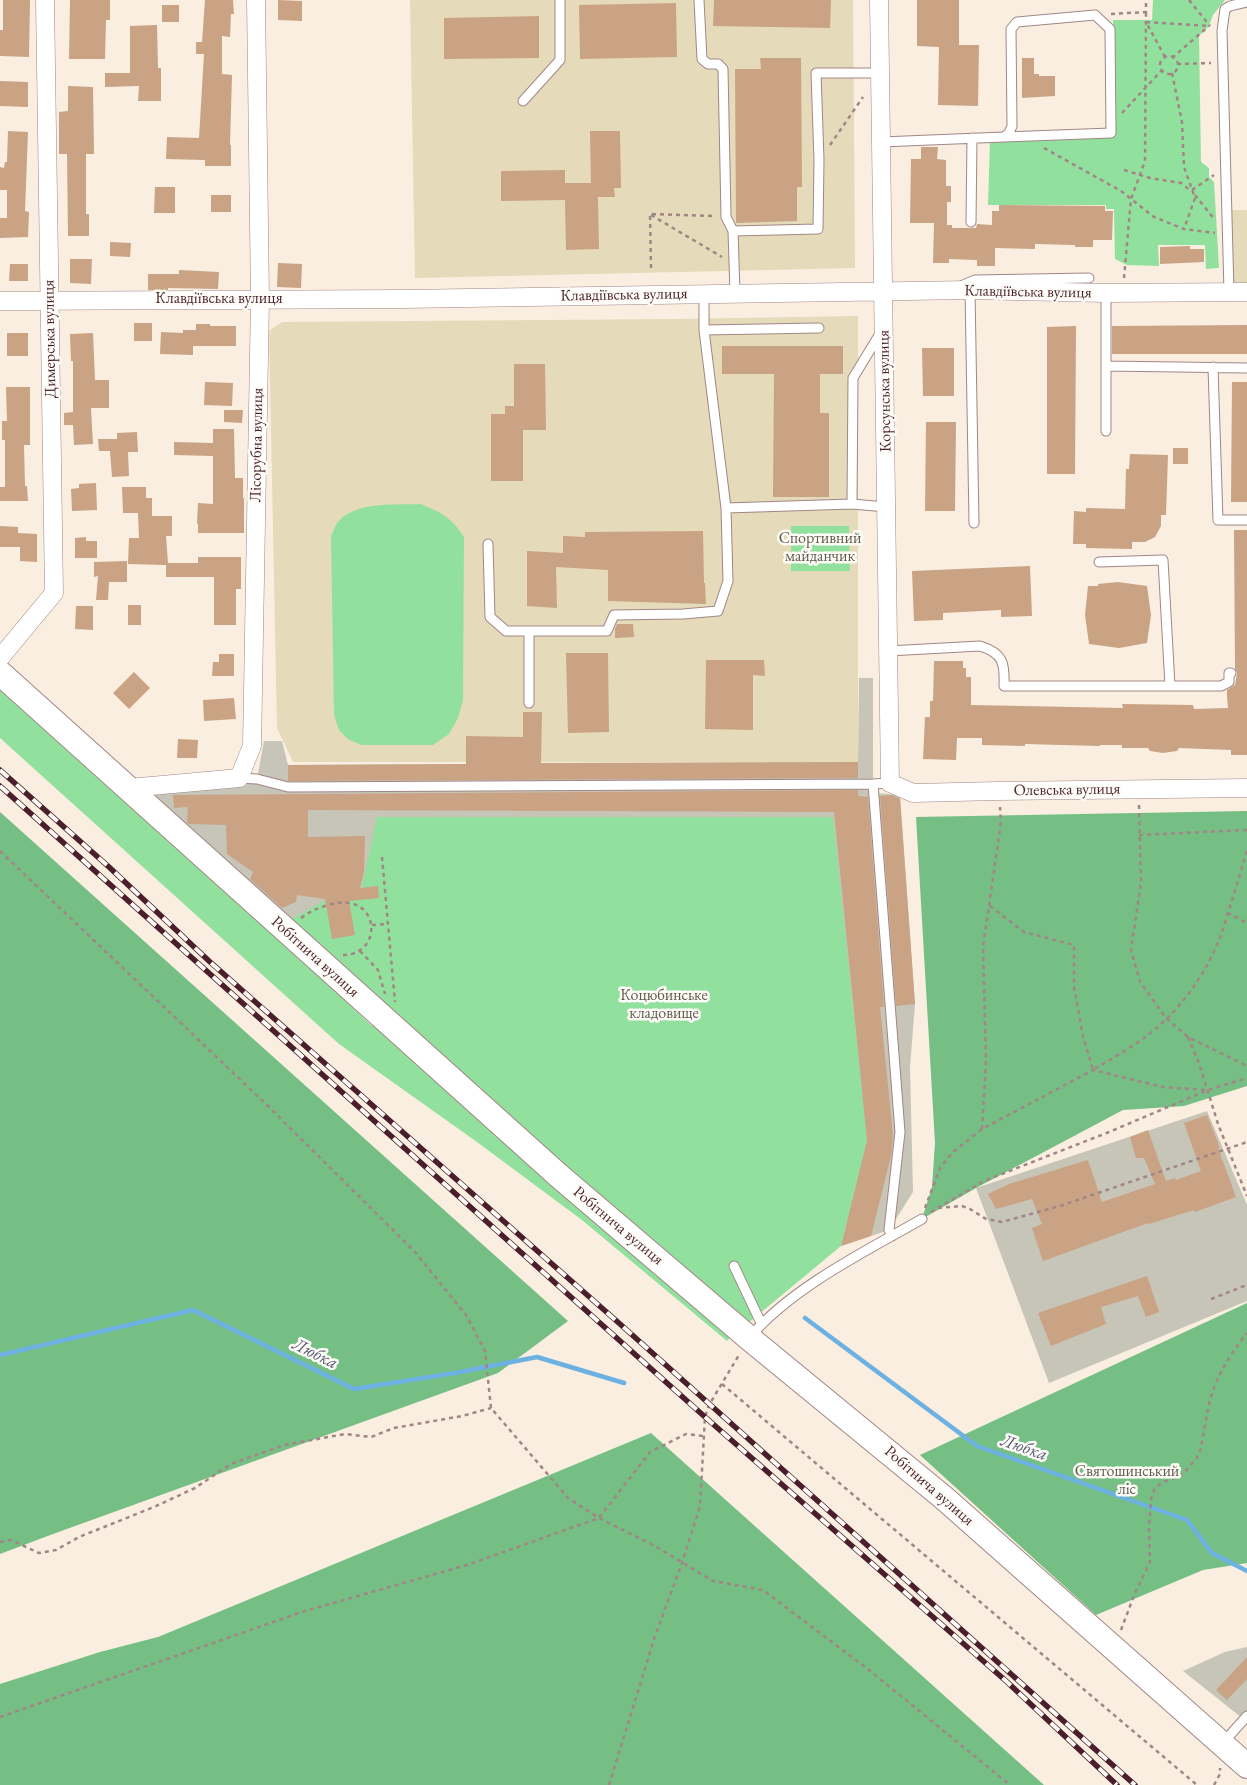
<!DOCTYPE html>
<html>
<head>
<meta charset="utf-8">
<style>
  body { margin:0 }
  canvas { display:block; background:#f9eedf }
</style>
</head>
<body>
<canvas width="1247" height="1785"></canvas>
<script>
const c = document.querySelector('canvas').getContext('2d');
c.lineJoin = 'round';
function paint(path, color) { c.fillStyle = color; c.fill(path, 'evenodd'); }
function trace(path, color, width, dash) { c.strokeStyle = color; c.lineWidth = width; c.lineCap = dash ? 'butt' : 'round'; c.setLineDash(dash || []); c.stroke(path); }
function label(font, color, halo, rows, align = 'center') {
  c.font = font + ' "EB Garamond",serif'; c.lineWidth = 5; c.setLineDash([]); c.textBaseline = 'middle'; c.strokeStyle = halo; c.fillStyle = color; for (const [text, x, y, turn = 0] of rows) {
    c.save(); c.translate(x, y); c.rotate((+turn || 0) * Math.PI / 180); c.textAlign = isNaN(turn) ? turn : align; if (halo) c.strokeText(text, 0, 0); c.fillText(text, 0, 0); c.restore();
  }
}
const built = new Path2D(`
  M410,0H853L855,268L415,278Z
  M1231,210H1247V286H1233Z
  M858,316V762H293L277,728L269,331L282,322L677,319Z`);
const industrial = new Path2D(`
  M859,678H873V784L875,793L900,795L915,1004L910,1067L913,1192L889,1230L841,1246L867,1140L360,895L286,922L148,793L257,779L264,741H282L288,765L858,762Z
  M1207,1111L1247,1205V1301L1049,1383L976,1188Z
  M1247,1647V1722L1183,1671L1225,1652Z`);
const green = new Path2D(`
  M1153,0H1225L1213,15L1209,26L1199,36L1201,162L1209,168V177L1214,182L1219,268L1206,269L1205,245H1158L1159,266L1127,265L1115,259L1114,209H1106V205H988L990,141L1115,137L1113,20H1152Z
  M421,504C442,513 451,517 464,537L463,700L458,718L449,734L433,745H362L349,740L339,730L334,715L331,536C334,531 335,525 338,522C355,501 396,505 421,504Z
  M791,526H849L850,571H791Z
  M0,679L371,1025L385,1030L735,1332L727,1341L582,1220L477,1142L339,1044L0,738Z
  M377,817H833L867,1140L841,1246L747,1324L286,922L326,900L360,895Z`);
const forest = new Path2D(`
  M1247,811V1086L1184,1106L1123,1110L976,1188L922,1219L932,1187L935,1143L916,817Z
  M0,812L568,1321L498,1373L53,1534L0,1554Z
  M1247,1303V1563L1203,1570L1096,1615L920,1455Z
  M651,1433L1044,1785H0V1684L100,1652L158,1637Z`);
const stream = new Path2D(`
  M805,1318L977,1446L1187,1520L1212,1553L1247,1571
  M0,1355L193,1310L354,1389L455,1373L537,1357L624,1383`);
const building = new Path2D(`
  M3,0H30L29,57L0,56V30H3Z
  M70,0H110V20H106L105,59H69Z
  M205,0H233L234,14H231L230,37L222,36V74L232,75L230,145H231V166H205V160L166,159L167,137L199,138L204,54H196V42H202Z
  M278,0L302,1V21L278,20Z
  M714,0H831L830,28L713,26Z
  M917,0H959V45H979L978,106L938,105L939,47L917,46Z
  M676,3L677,57L580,59L579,5Z
  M162,5H179V22H162Z
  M539,16V58L444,59V18Z
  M157,25L158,68H161V101H138L139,86L105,87V73H130V26Z
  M760,58H801L802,187H797V221L736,223L735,69H761Z
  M1022,58H1034V74H1039V76H1055V96L1022,98Z
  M0,81L28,82V107L0,106Z
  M68,86L93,87L94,154H86V214H89V236H68L67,154H59V112L68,111Z
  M8,131L28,132L25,211L29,212L28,237L0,238V218H7V190H0V167L4,168L5,162H7Z
  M590,131H620L621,188H614L615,197H598L599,249L566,250L565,200L501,201V171L565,170V183H591Z
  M921,147H938L937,159L946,160V186H951V202H947V225H952V228H976L977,224L992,225V211H999V205L1105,206V211H1113L1112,240H1093V247H1075V245L1035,244V249L995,248V266H977V260L949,259V263H933L934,223H910L911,159H921Z
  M155,187H175V213H154Z
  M211,195H231V212H211Z
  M110,242L131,243L130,257L110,256Z
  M1190,246V249H1204V262L1160,264V247Z
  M70,259H92L91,284L70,283Z
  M278,263L302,264L301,288L277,287Z
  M10,264H28V281H9Z
  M179,270L219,272L218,289L168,288V290H148V274H179Z
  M134,323H152V341H134Z
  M196,324H210V326H236V346H193V355L160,354L161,332L183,333V330H196Z
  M1247,325V354H1112V326Z
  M1076,326L1075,474H1047V327Z
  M7,333H28V356H7Z
  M93,333L95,380H109V408H91L93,444L74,445L73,425H64V413L73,412V361H71L70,334Z
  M722,346H843V374H820V413H829V497H773L774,374H722Z
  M922,348H954V396H923Z
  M514,364H545L546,430H523V481H491V414H505V406H514Z
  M205,382L233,383L232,406L204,405Z
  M1232,382H1247V502H1231Z
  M6,387H30V445H24L25,486H27L28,501H0V487H5V440H2V421H7Z
  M224,410H243L242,423L224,422Z
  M926,422H956L955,511H925Z
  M213,429H234L235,478H243V498H244V533H198V524L197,523L198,503L213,504V456L174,455V442L213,443Z
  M137,432L138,452H128L129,476L112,477L110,451H99L98,439H117V433Z
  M1173,448H1188V464H1173Z
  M1130,454L1168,455L1166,515H1161V526L1155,537L1145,542H1132V549L1086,548V544H1073L1074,511L1086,512V508L1125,509L1126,469H1129Z
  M96,483L97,510L72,511L71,489L79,488V484Z
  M122,487H146V498H152V516H172V536H166L168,563H198V557H241V589H236V625H214V577H166V565L128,564L129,538H139L138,513H123Z
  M0,526L18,527V533L37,534V562L20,561V547H0Z
  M1234,530H1247V755H1231V750L1179,748L1177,751L1163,753L1150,751L1148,748H1122V745H1100V746L1025,744V746L982,745V738H957L956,760L923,759L925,717H930V701H933L934,661H963V668H966V677H971V705L1123,708L1122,704L1193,705L1194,709L1228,708L1227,696V690L1235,685L1237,673L1235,668Z
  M703,531L704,583H705L706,604L608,601V570L556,567L557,608L527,606V551L563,553V536L585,537V532Z
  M86,537V541H97V558H75V538Z
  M127,561V582H109L108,600H96L98,576L94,577V562Z
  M1030,566L1032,616L1001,617V610L943,613V620L914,621L912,571Z
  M1118,582L1147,586L1151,615L1147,643L1119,648L1089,644L1085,615L1088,586H1098V584Z
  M128,605H141V625H128Z
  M76,606H93V630L75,629Z
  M617,624H633L634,637L615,638V629Z
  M566,653H608L609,732L568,733Z
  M219,654H234V676H212L213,662H219Z
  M706,660H764L765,676L753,675V730L705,729Z
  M134,672L150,688L129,709L113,693Z
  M234,698L236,719L204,721L203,700Z
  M523,712H542L541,763L858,762V778L288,781V765L466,764V736L523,737Z
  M178,739L198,740L197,758H177Z
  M858,790V796L868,797L884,1007H880L893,1135L891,1156L871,1236L841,1246L867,1140L834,812L308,810V837L365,836L364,872L360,888L378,886L379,898L349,901L355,935L332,939L325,899L297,895L296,902L282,908L250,879L253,872L227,854L226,825L189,824L187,823L188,807L174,808L173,795Z
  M892,795L900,799L915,1004L896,1006L880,796Z
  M1207,1115L1220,1148H1218L1236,1197L1195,1212L1194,1210L1149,1224L1148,1223L1043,1261L1032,1228L1042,1224L1032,1199L996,1209L988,1194L1009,1184L1088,1160L1102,1202L1155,1184L1144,1158H1136L1130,1137L1148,1130L1166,1181L1175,1178L1176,1180L1201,1171L1184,1123Z
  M1147,1276L1159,1312L1146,1317L1138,1296L1101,1307L1106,1324L1051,1346L1038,1313Z
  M1247,1657V1679L1227,1700L1216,1690Z`);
const path = new Path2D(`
  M1189,0L1210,26
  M1111,14L1146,12V0
  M1160 65a9 9 0 1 1 18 0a9 9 0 1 1-18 0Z
  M1165,57L1146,22L1209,26
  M1172,58L1209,26
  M1177,64L1211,63
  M1172,73L1182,122L1184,167L1195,198L1184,229
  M1122,113L1162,70
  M830,145L863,97
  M1044,148L1121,191L1154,217L1184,229L1215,233
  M1124,170L1150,178L1181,183L1191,191
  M1192,190L1214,175
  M1195,195L1215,220
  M651,215L722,257
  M651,268L650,214L714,216
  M1124,278L1131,199L1145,161L1146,12
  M1139,805L1141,883L1131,950L1140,982L1166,1018L1188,1037L1247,1066
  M1139,835L1247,830
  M0,851L267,1105L415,1252L466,1315L485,1351L491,1408L568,1498L599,1518L655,1546L713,1581L763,1590L869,1670L1010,1785
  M1247,851L1228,913L1247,923
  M382,857L395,1002
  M990,906L1024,932L1074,945V987L1083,1036L1093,1070C1109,1060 1126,1051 1141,1040C1184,1010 1215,962 1228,913
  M301,918C309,912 316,909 325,906C380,886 386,955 343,955
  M372,925L388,924
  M360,951L378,970L385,994
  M1188,1037L1199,1063L1218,1124L1247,1196
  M982,1129L986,1061L983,947L1001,822L1000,807
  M925,1208L940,1168L952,1153L982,1129L1093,1070L1163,1087L1206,1090
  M938,1208L962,1206L970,1209L986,1219L1002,1222L1063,1205L1247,1142
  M931,1212L984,1181L1109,1132L1208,1090L1247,1078
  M1211,1299L1247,1285
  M722,1384L1197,1785
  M0,1542L11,1540L39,1553L56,1550L79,1537L154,1507L195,1488L231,1464L284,1445L345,1434L371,1437L394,1428L462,1416L491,1408
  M1121,1630L1135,1593L1150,1562L1149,1527L1151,1499L1155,1488L1163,1482L1172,1479L1183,1474L1196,1459L1200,1451C1204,1434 1206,1415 1211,1397C1218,1373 1232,1352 1247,1333
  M0,1717L305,1611L467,1565L599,1518L650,1452L686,1434L704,1436
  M609,1785L655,1636L682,1563L700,1506L705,1417L709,1405L739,1355
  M1214,1785L1220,1774V1768`);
const lane = new Path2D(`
  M699,0L702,59L708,64H718L723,69L726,217L733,231
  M523,101L560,60V0
  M881,142L1004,137L1009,133L1012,126L1011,29L1017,22L1095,15L1110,29L1111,133L1004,137
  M971,222L972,138
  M961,286L975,280L1089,278
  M970,290L974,523
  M1229,292L1222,31L1225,9L1230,6L1247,2
  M735,293L733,231L818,229L819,160L816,73H880
  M704,294V330L819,328
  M704,330L726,508
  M1106,366L1247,368
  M1213,367L1218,520H1247
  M1106,431V293
  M852,504L853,378L881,332
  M488,544L490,617L506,631H607L614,615L683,614L718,611L728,581L726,508L852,504L886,507
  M1099,562L1163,560L1170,686
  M529,631V703
  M888,651L980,646C1003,653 1005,663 1004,686H1221L1229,682V673H1231
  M239,778L257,779L288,787L873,784L890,783
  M873,784L900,1132L889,1230L892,1236
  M734,1266L761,1323
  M750,1337C791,1288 866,1251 922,1219
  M1222,1744L1247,1716`);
const street = new Path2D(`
  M879,0L890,783L913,793L998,791L1247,788
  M0,301L404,299L970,290L1106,293L1247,292
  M0,658L54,593L45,0
  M129,788L239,778L252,746L260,299L256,0`);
const secondary = new Path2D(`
  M0,673L558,1175L749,1338L944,1498L1247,1766`);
const rail = new Path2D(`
  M0,770L109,867L209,961L620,1324L1135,1785
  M0,786L705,1417L1006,1681L1117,1785`);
const streetNames = [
  ["Клавдіївська вулиця",1028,292,1],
  ["Клавдіївська вулиця",624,295,-1],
  ["Клавдіївська вулиця",219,299],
  ["Димерська вулиця",50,339,-91],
  ["Корсунська вулиця",885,391,-91],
  ["Лісорубна вулиця",257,445,-89],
  ["Олевська вулиця",1067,790,-1],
  ["Робітнича вулиця",315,957,42],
  ["Робітнича вулиця",618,1226,40],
  ["Робітнича вулиця",929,1486,41]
];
const parkNames = [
  ["Спортивний",820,539],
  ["майданчик",820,557],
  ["Коцюбинське",664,996],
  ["кладовище",664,1014],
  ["Святошинський",1127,1472],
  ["ліс",1127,1490]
];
const waterNames = [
  ["Любка",315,1354,26],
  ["Любка",1024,1448,19]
];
paint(built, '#e5dbba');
paint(industrial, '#c7c5b8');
paint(green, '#92e09d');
paint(forest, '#75be84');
trace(stream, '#6db0e2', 4.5);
paint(building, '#c9a384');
trace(lane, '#a28685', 11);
trace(street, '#a28685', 19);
trace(secondary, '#a28685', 26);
trace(path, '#a28685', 2.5, [4, 4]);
trace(lane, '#fff', 9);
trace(street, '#fff', 18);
trace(secondary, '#fff', 24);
trace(rail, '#4a1f2b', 5.5);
trace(rail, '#fdfcf7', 4, [11]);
label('16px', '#4a1f2b', '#fdfcf7', streetNames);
label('16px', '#60594d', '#fdfcf7', parkNames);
label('italic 18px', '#585974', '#fdfcf7', waterNames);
</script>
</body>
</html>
